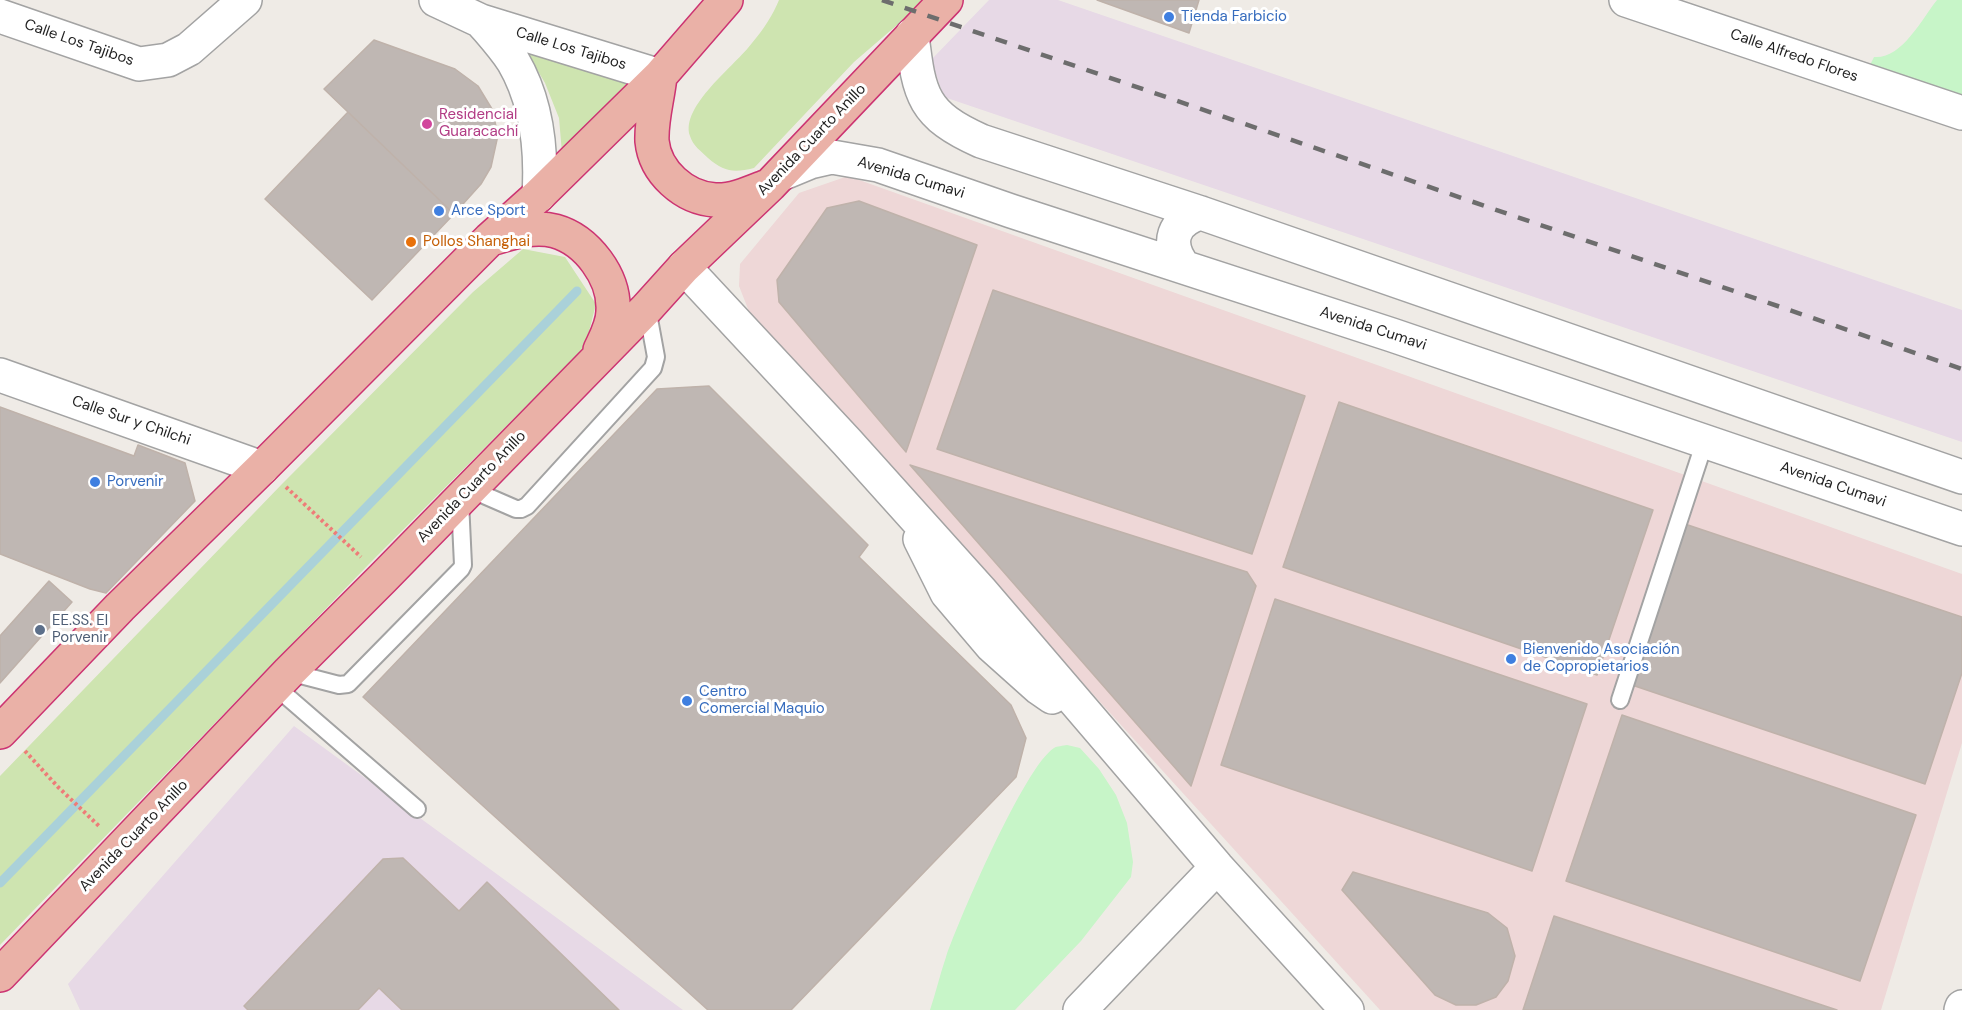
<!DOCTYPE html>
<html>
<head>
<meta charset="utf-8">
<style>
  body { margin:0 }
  canvas { display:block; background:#efebe6 }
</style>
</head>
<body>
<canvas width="1962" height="1010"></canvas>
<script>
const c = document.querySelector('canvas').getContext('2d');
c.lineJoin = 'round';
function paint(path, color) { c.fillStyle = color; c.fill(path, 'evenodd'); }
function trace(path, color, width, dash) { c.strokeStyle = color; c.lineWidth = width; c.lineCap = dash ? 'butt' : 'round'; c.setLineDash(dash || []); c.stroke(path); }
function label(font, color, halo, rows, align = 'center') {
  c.font = font + ' "DM Sans",sans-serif'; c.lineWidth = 6; c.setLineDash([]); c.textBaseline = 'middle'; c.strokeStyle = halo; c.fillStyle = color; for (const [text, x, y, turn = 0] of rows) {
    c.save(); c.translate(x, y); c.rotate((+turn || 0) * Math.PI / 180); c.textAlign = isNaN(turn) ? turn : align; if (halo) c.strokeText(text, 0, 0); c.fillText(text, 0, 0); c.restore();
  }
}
const commercial = new Path2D(`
  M848,176L1962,574V743L1881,1010H1380L752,319L739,286L740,264L799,193Z`);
const industrial = new Path2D(`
  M989,0H1058L1962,310V442L944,97L931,60Z
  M294,726L683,1010H80L68,984Z`);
const grass = new Path2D(`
  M779,0H926L854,62L754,168C734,173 724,172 708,158C701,151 693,146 690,136C680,106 736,65 752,43C763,30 773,15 779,0Z
  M522,44L627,84L562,153L559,118L545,83Z
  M523,249L565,257L596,304L585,347L369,564L0,945V776L282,484L473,292Z`);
const park = new Path2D(`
  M1937,0H1962V104L1867,71L1874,57C1902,59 1921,20 1937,0Z
  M1067,745L1080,748L1099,769L1116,795L1127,823L1133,862L1131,877L1081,941L1015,1010H930C936,992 940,974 946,957C959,919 1025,766 1054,748C1057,746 1063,746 1067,745Z`);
const stream = new Path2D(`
  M0,883L577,291`);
const building = new Path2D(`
  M1097,0H1199L1189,33Z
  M374,40L455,69L478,86L492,109L498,135L491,167L481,184L454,214L324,89Z
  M348,112L454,214L372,300L265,199Z
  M859,201L977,245L906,452L779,302L777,280L827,208Z
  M993,290L1305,396L1252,554L937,449Z
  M709,386L868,545L859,557L1011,705L1026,738L1016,777L791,1010H708L363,697L657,389Z
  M1339,402L1653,510L1597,675L1283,567Z
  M0,407L134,456L138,445L185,463L195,501L106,593L90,589L0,554Z
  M910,465L1247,572L1256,586L1191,786Z
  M1679,522L1962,617V673L1925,784L1626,683Z
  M49,581L72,602L0,683V636Z
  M1275,599L1587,704L1532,871L1221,765Z
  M1622,715L1916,815L1860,981L1566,881Z
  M403,858L459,911L487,882L619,1010H402L379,988L358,1010H248L244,1006L383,859Z
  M1353,872L1488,913L1507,928L1515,956L1508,981L1496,997L1476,1005H1456L1435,995L1342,890Z
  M1554,916L1837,1010H1523Z`);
const path = new Path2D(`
  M286,487L361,557
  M25,751L58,787L100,827`);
const service = new Path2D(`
  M470,489L516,509H521L527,506L653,368L656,357L647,308
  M289,672L339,685L348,684L461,569L463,565L460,501
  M276,687L417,809
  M1620,700L1705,441`);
const minor = new Path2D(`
  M436,0L481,21L660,76
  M1626,0L1962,113
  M0,16L139,64L168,60L189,49L245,0
  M481,21C492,34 504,47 513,61C537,102 542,149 539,195
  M684,267L847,442L980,590L1217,867L1347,1010
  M0,375L262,468
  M920,539L947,593L992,646L1039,688L1052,697
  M1080,1010L1217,867
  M1961,1010L1962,1007`);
const tertiary = new Path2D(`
  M912,35C919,96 923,115 981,141L1201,213L1962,477
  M781,174L810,162L832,157L878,165L1011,211L1392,335L1962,529
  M1184,267C1165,243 1173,221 1201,213`);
const trunk = new Path2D(`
  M660,76C658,97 651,120 652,141C655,172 684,198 715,200C732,201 750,193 765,187
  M491,239C511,233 534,225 555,231C587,240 615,277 613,311C613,325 606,337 600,350
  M0,732L120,607L262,468L490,239L539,195L660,76L726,0
  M0,975L289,672L383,578L647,308L684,267L770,185L946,0`);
const rail = new Path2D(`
  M882,0L1962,369`);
const markers = [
  [1169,17,6,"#3f7fe0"],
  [427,124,6,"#d1479c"],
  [439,211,6,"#3f7fe0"],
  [411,242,6,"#e8710a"],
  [95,482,6,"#3f7fe0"],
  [40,630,6,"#5c6f8a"],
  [1511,659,6,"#3f7fe0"],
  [687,701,6,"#3f7fe0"]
];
const shopNames = [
  ["Tienda Farbicio",1181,17],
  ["Arce Sport",451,211],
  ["Porvenir",107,482],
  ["Bienvenido Asociación",1523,650],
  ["de Copropietarios",1523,667],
  ["Centro",699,692],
  ["Comercial Maquio",699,709]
];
const streetNames = [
  ["Calle Los Tajibos",79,43,19],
  ["Calle Los Tajibos",571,49,17],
  ["Calle Alfredo Flores",1794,56,19],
  ["Avenida Cuarto Anillo",812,140,-46],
  ["Avenida Cumavi",911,178,17],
  ["Avenida Cumavi",1373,329,18],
  ["Calle Sur y Chilchi",131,421,19],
  ["Avenida Cumavi",1833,485,19],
  ["Avenida Cuarto Anillo",472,487,-46],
  ["Avenida Cuarto Anillo",134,836,-46]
];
const hotelNames = [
  ["Residencial",439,115],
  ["Guaracachi",439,132]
];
const foodNames = [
  ["Pollos Shanghai",423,242]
];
const serviceNames = [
  ["EE.SS. El",52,621],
  ["Porvenir",52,638]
];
paint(commercial, '#eed7d7');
paint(industrial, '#e7d9e6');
paint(grass, '#cee4b0');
paint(park, '#c7f5c8');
trace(stream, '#aad1d9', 9);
paint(building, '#bfb7b3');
trace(building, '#bfb2aa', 1.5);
trace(service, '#a3a3a3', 20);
trace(minor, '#a3a3a3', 36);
trace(tertiary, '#a3a3a3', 36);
trace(trunk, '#cc3472', 36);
trace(path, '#ee7c78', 4, [3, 3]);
trace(service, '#fff', 16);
trace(minor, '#fff', 33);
trace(tertiary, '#fff', 33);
trace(trunk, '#eab1a7', 33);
trace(rail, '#6d6d6d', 4.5, [12, 12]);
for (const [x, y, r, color] of markers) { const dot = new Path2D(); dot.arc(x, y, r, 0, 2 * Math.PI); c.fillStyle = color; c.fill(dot); trace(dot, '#fff', 2); }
label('15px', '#366cbe', '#fff', shopNames, 'left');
label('15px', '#1f1f1f', '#fff', streetNames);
label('15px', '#b23c85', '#fff', hotelNames, 'left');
label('15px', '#c56008', '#fff', foodNames, 'left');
label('15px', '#4e5e75', '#fff', serviceNames, 'left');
</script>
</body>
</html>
